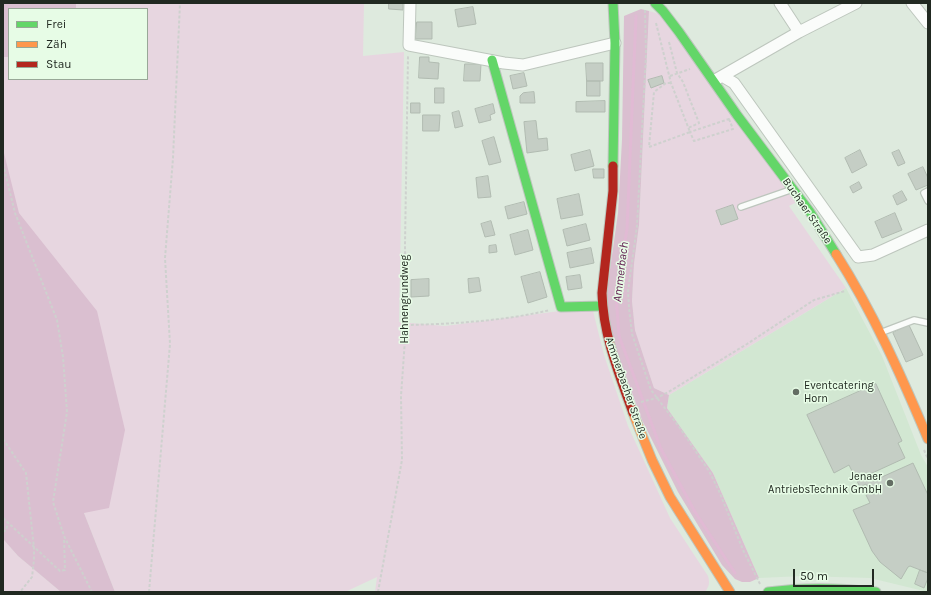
<!DOCTYPE html>
<html>
<head>
<meta charset="utf-8">
<style>
  body { margin:0 }
  #map { position:relative; width:931px; height:595px; overflow:hidden; background:#deeade; font-family:Karla,sans-serif }
  canvas { display:block }
  .frame { position:absolute; inset:0; border:4px solid #212921; pointer-events:none }
  .legend { position:absolute; left:8px; top:8px; width:140px; height:72px; box-sizing:border-box; background:#e7fce6; border:1px solid #98a897; margin:0; padding:5px 7px; list-style:none; font-size:12px; color:#212921 }
  .legend li { display:flex; align-items:center; gap:8px; height:20px }
  .legend b { width:20px; border:1px solid #98a897 }
  .scale { position:absolute; left:793px; top:569px; width:81px; height:18px; box-sizing:border-box; border:2px solid #212921; border-top:0; padding-left:5px; font-size:12px; line-height:14px; white-space:nowrap; color:#212921; -webkit-text-stroke:3px #e7fce6; paint-order:stroke }
</style>
</head>
<body>
<div id="map">
<canvas width="931" height="595"></canvas>
<div class="frame"></div>
<ul class="legend">
<li><b style="height:5px;background:#63d668"></b>Frei</li>
<li><b style="height:5px;background:#ff974d"></b>Zäh</li>
<li><b style="height:5px;background:#b3261e"></b>Stau</li>
</ul>
<div class="scale">50 m</div>
</div>
<script>
const c = document.querySelector('canvas').getContext('2d');
c.lineJoin = 'round';
function paint(path, color) { c.fillStyle = color; c.fill(path, 'evenodd'); }
function trace(path, color, width, dash) { c.strokeStyle = color; c.lineWidth = width; c.lineCap = dash ? 'butt' : 'round'; c.setLineDash(dash || []); c.stroke(path); }
function label(font, color, halo, rows, align = 'center') {
  c.font = font + ' Karla,sans-serif'; c.lineWidth = 3; c.setLineDash([]); c.textBaseline = 'middle'; c.strokeStyle = halo; c.fillStyle = color; for (const [text, x, y, turn = 0] of rows) {
    c.save(); c.translate(x, y); c.rotate((+turn || 0) * Math.PI / 180); c.textAlign = isNaN(turn) ? turn : align; if (halo) c.strokeText(text, 0, 0); c.fillText(text, 0, 0); c.restore();
  }
}
const built = new Path2D(`
  M846,288L882,356L921,455L928,467V592L870,578L803,576L759,578L713,473L667,408L669,395Z`);
const green = new Path2D(`
  M3,3L9,9V79H147V9H76V3H364L363,56L404,52L399,322L445,326L560,311H593L604,355L628,426L670,518L708,576C710,583 709,586 705,592H375L377,577L345,592H115L84,513L3,405Z
  M649,11L659,14L797,202L789,206L846,288L669,395L654,388L635,330L632,301L634,264L639,225Z
  M3,539L18,556L61,592H3Z`);
const forest = new Path2D(`
  M3,3H76V9H9V57H3Z
  M641,9L649,11L639,225L634,264L632,301L635,330L654,388L669,395L667,408L713,473L759,578L750,582H742L735,579L722,565L678,492L642,420L616,349L605,305L618,213L622,140L624,16Z
  M3,149L19,213L97,311L125,430L109,508L84,513L115,592H61L18,556L3,539Z`);
const stream = new Path2D(`
  M636,16L627,229L616,295L619,336L661,449L695,512L735,573`);
const building = new Path2D(`
  M389,3H403V10L389,9Z
  M473,7L476,24L458,27L455,10Z
  M417,22H432V39H416Z
  M420,57H429V62L439,63L438,79L419,78Z
  M586,63H603V81H587Z
  M465,64H481L480,81H464Z
  M524,73L527,86L513,89L510,76Z
  M662,76L664,83L651,88L648,80Z
  M587,81H600V96H587Z
  M435,88H444V103H435Z
  M534,92L535,103H520V96L523,93Z
  M605,101V112H576V102Z
  M411,103H420V113H411Z
  M493,104L495,113L490,115L491,120L479,123L475,109Z
  M459,111L463,126L455,128L452,113Z
  M423,115H440L439,131H423Z
  M536,121L538,139L547,138L548,150L527,153L524,122Z
  M494,137L501,162L489,165L482,141Z
  M590,150L594,166L575,171L571,155Z
  M860,150L867,165L852,173L845,158Z
  M899,150L905,163L898,166L892,153Z
  M923,167L928,178V185L916,190L908,174Z
  M593,169H604V178H594Z
  M488,176L491,197L478,198L476,178Z
  M859,182L862,188L853,193L850,187Z
  M902,191L907,200L897,205L893,196Z
  M579,194L583,215L561,219L557,199Z
  M524,202L527,214L508,219L505,207Z
  M733,205L738,219L721,225L716,211Z
  M895,213L902,230L882,238L875,222Z
  M491,221L495,235L485,237L481,224Z
  M586,224L590,240L567,246L563,230Z
  M528,230L533,250L515,255L510,235Z
  M496,245L497,252L489,253V246Z
  M591,248L594,263L570,268L567,253Z
  M540,272L547,297L528,303L521,277Z
  M580,275L582,288L568,290L566,277Z
  M479,278L481,291L469,293L468,279Z
  M429,279V296L411,297V280Z
  M909,325L923,355L906,362L893,333Z
  M876,384L902,441L898,443L905,458L870,474L873,481L913,463L928,495V573L910,566L908,567L901,579L880,562L872,551L853,510L870,503L866,495L870,493L866,484L860,487L849,465L834,473L807,415Z
  M920,570L928,573V578L924,588L915,584Z`);
const path = new Path2D(`
  M645,10L646,54L637,226L628,291L629,308L632,334L651,390L680,428L709,471L719,491L743,550L760,584
  M656,23L671,83L690,132L649,147L654,92L666,83H671
  M669,42L677,73L683,82L699,123L688,128
  M670,76L690,69
  M729,119L733,129L694,141L690,132Z
  M3,164L15,213L57,320L63,357L67,412L53,502L64,536L92,592
  M406,325C452,324 504,321 550,310
  M641,402L657,398L670,391L747,344L814,300L845,291
  M3,439L26,473L34,548V560L32,577L20,592
  M924,450L928,459
  M3,518L60,571L65,570L64,538
  M3,532L6,530L8,523
  M149,592L170,344L165,258L173,158L180,3
  M378,592L402,460L401,396L406,325L405,245L408,56`);
const lane = new Path2D(`
  M928,191L924,193L928,201
  M741,207L793,189
  M880,333L914,320L928,323`);
const street = new Path2D(`
  M410,3L409,45L504,63L523,65L615,43
  M912,3L928,23
  M799,32L856,3
  M722,76L734,83L858,257L873,255L928,230
  M717,79L799,32L780,3`);
const fast = new Path2D(`
  M613,3L615,43L613,166
  M655,3L663,11L679,32L737,115L810,212L836,254
  M492,60L561,307L602,306
  M768,592C804,587 840,588 876,592`);
const slow = new Path2D(`
  M836,254C873,312 901,375 928,439
  M633,413L652,460L670,497L730,592`);
const jam = new Path2D(`
  M613,166V191L602,293C603,335 619,374 633,413`);
const markers = [
  [796,392,4,"#636d63"],
  [890,483,4,"#636d63"]
];
const streetNames = [
  ["Buchaer Straße",807,211,55],
  ["Hahnengrundweg",405,299,-90],
  ["Ammerbacher Straße",626,388,71]
];
const poiNames = [
  ["Eventcatering",804,386],
  ["Horn",804,399],
  ["Jenaer",882,477,"right"],
  ["AntriebsTechnik GmbH",882,490,"right"]
];
const waterNames = [
  ["Ammerbach",621,272,-83]
];
paint(built, '#d2e7d2');
paint(green, '#e7d6e0');
paint(forest, '#dabfd0');
trace(stream, '#e1bad4', 3);
paint(building, '#c5cec5');
trace(building, '#b1bbb1', 1);
trace(lane, '#bdc6bd', 8);
trace(street, '#bdc6bd', 13);
trace(fast, '#bdc6bd', 11);
trace(slow, '#bdc6bd', 11);
trace(jam, '#bdc6bd', 11);
trace(path, '#ced1ce', 2, [3, 2]);
trace(lane, '#fafcfa', 5.5);
trace(street, '#fafcfa', 11);
trace(fast, '#63d668', 9);
trace(slow, '#ff974d', 9);
trace(jam, '#b3261e', 9);
for (const [x, y, r, color] of markers) { const dot = new Path2D(); dot.arc(x, y, r, 0, 2 * Math.PI); c.fillStyle = color; c.fill(dot); trace(dot, '#e7fce6', 1.5); }
label('11px', '#212921', '#e7fce6', streetNames);
label('11px', '#212921', '#e7fce6', poiNames, 'left');
label('italic 12px', '#5f1a4e', '#e7fce6', waterNames);
</script>
</body>
</html>
